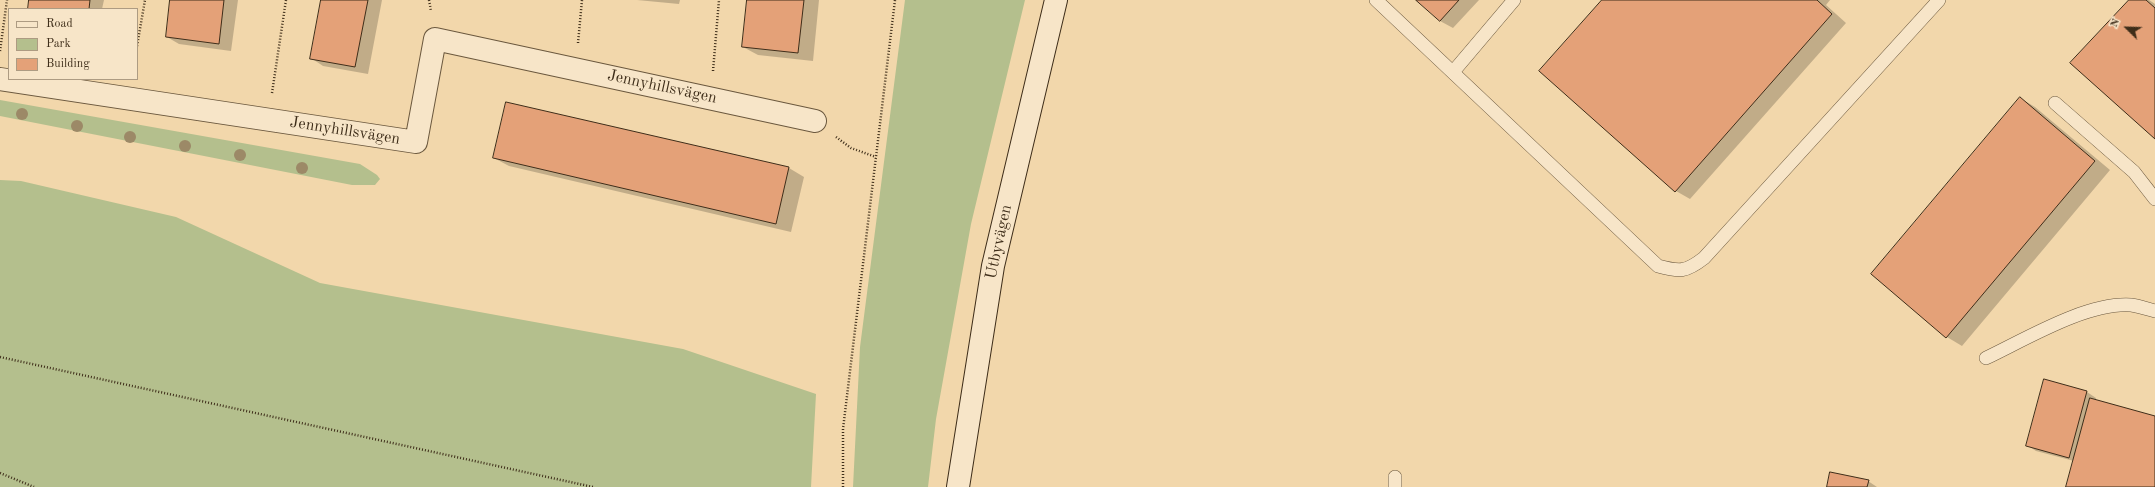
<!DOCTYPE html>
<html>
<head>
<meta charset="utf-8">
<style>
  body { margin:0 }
  #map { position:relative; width:2155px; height:487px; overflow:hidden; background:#f2d7ab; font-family:"Old Standard TT",serif }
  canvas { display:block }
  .legend { position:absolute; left:8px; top:8px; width:130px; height:72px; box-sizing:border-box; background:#f7e5c8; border:1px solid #ad9b82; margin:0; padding:5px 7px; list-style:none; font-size:12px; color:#3e2d19 }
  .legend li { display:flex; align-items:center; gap:8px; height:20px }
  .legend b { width:20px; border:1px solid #ad9b82 }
  .north { position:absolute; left:2107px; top:8px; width:40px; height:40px; -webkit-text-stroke:3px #f7e5c8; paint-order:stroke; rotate:293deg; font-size:11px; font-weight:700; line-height:16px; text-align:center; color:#3e2d19 }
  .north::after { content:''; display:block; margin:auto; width:14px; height:18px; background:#3e2d19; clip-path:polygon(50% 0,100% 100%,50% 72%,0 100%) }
</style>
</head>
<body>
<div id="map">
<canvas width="2155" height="487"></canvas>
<ul class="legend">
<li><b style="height:5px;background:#f7e5c8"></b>Road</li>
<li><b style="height:11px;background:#b4bf8d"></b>Park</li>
<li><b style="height:11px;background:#e4a178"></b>Building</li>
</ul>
<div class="north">N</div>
</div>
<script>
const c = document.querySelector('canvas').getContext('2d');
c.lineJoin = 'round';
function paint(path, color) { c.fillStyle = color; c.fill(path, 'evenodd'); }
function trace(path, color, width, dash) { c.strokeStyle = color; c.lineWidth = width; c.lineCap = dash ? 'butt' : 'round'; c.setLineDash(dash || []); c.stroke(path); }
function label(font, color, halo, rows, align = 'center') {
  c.font = font + ' "Old Standard TT",serif'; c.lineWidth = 3; c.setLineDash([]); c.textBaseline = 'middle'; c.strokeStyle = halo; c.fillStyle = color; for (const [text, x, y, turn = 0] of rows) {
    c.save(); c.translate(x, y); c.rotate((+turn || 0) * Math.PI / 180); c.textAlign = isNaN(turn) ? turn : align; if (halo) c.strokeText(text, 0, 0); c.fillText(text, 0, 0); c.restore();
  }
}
const green = new Path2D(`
  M905,0H1025L971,224L936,419L928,487H853L860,347Z
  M0,100L360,164L377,175L380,179L375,185H352L0,116Z
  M0,180L21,181L176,217L320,283L683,349L816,394L811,487H0Z`);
const shadow = new Path2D(`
  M30,0H104L102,9H29Z
  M171,0H238L231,51L179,44L167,37Z
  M322,0H382L368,74L323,66L311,58Z
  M637,0H680L679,4Z
  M748,0H819L813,61L758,55L743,47Z
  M1418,0H1479L1453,28L1440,21Z
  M1603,0H1830L1826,5L1846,23L1690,199L1676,191Z
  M2131,0H2149L2155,4V138Z
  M2020,98L2035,107L2110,170L1962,346L1947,337L1872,274Z
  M507,103L789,168L804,177L791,232L509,166L494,158Z
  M2044,381L2087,392L2096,398V400L2155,417V487H2067L2074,461L2036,451L2027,445Z
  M1868,481L1877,487H1828Z`);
const building = new Path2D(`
  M29,0H90L89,9H28Z
  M170,0H224L219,44L166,37Z
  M321,0H368L355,67L310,59Z
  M747,0H804L798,53L742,47Z
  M1416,0H1459L1440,21Z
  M1602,0H1817L1832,14L1675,192L1539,71Z
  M2129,0H2146L2155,8V139L2070,63Z
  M2020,97L2095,161L1946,338L1871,274Z
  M506,102L789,167L776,224L493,158Z
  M2044,379L2087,391L2069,458L2026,446Z
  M2090,398L2155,416V487H2066Z
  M1830,472L1869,480L1867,487H1827Z`);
const path = new Path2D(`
  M429,0L431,11
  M578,43L582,0
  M137,46L145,0
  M0,51L7,0
  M713,71L719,0
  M272,93L286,0
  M836,137L851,148L876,157
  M0,357L593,487
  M0,473L34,487
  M843,487V429L895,0`);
const lane = new Path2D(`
  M1376,0L1658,266C1680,272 1686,272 1704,258L1939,0
  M1453,72L1514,0
  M2055,103L2134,172L2155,199
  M1986,358C2026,339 2087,302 2131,305C2139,306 2147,309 2155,311
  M1395,487V477`);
const street = new Path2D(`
  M0,79L416,142L435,39L815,121`);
const secondary = new Path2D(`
  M958,487L993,266L1056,0`);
const trees = [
  [22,114],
  [77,126],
  [130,137],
  [185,146],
  [240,155],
  [302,168]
];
const streetNames = [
  ["Jennyhillsvägen",662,87,12],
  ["Jennyhillsvägen",345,131,9],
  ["Utbyvägen",999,242,-78]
];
paint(green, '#b4bf8d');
paint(shadow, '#0003');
paint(building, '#e4a178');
trace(building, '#3e2d19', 1);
trace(lane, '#6b583e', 14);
trace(street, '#6b583e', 24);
trace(secondary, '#3e2d19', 24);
trace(path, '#3e2d19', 2.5, [1, 2]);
trace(lane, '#f7e5c8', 13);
trace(street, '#f7e5c8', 22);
trace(secondary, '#f7e5c8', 22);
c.fillStyle = '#9c8967';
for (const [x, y] of trees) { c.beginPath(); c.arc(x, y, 6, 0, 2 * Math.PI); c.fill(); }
label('16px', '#3e2d19', '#f7e5c8', streetNames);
</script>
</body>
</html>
